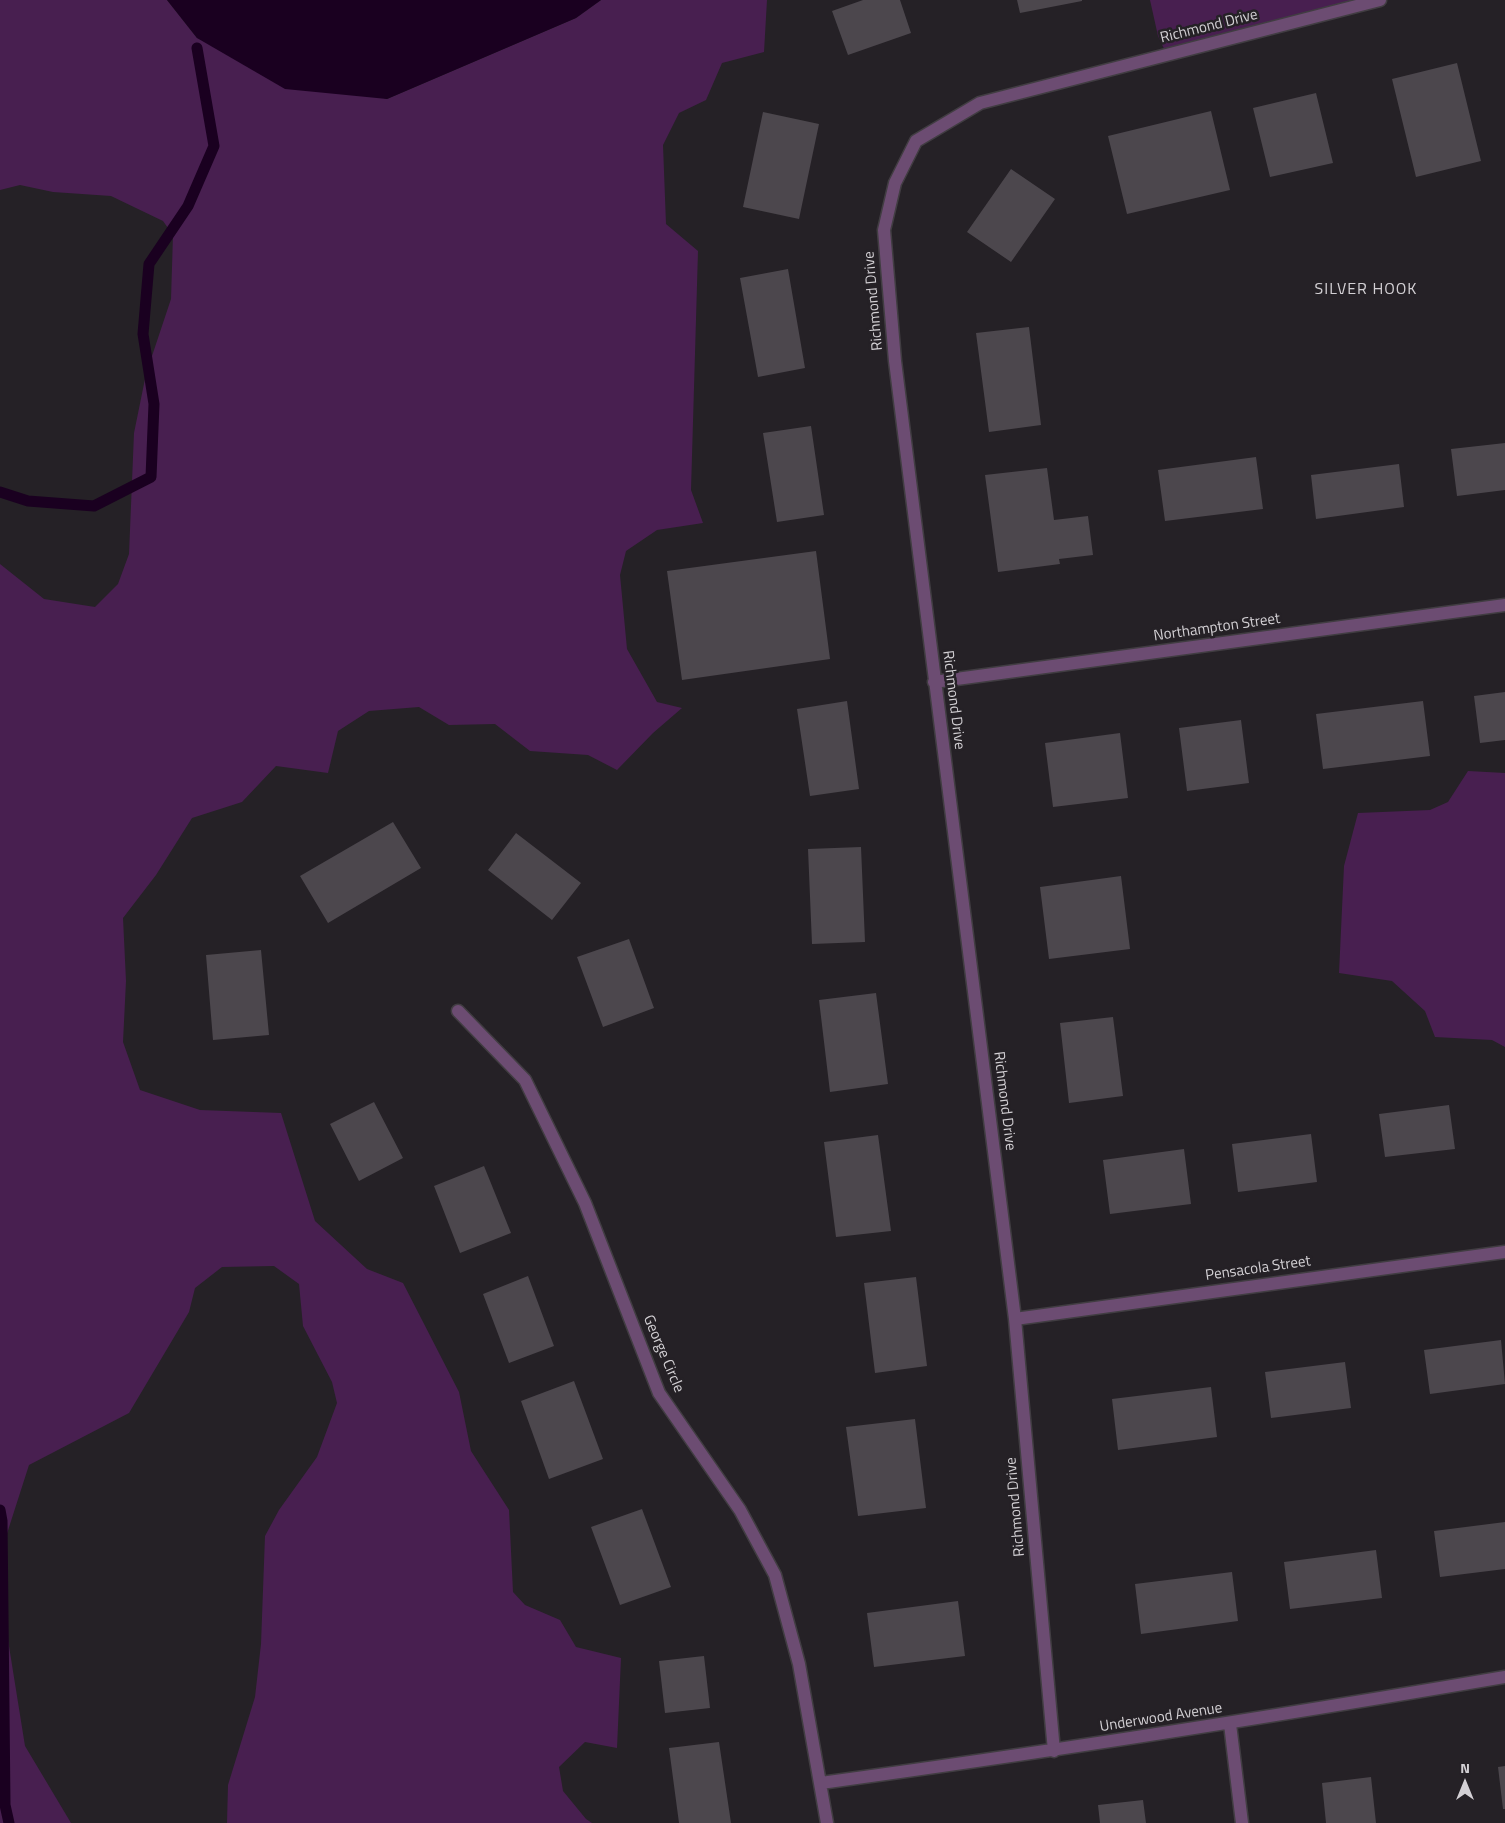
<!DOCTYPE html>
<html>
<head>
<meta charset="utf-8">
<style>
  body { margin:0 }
  #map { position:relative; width:1505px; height:1823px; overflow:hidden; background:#252126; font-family:"Titillium Web",sans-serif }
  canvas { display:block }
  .north { position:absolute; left:1440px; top:1758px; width:50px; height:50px; -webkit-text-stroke:4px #252126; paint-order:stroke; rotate:0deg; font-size:14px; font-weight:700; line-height:20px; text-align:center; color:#d3d0d4 }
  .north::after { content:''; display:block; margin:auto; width:18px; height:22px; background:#d3d0d4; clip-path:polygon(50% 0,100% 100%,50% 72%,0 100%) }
</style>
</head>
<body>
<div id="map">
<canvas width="1505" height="1823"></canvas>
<div class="north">N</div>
</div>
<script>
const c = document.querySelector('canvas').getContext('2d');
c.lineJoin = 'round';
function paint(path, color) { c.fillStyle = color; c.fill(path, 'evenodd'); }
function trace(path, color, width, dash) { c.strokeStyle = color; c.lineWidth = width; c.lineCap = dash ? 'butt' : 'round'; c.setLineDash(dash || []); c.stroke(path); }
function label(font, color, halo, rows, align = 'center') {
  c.font = font + ' "Titillium Web",sans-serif'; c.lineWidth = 5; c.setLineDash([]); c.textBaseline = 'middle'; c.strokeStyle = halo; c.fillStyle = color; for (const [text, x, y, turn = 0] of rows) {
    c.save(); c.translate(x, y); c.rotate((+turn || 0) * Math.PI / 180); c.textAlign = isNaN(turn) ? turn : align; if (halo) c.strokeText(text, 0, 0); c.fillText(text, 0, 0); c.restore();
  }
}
const green = new Path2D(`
  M0,0H167L197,38L387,99L576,18L601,0H767L764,52L722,63L706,100L679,113L663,145L666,224L698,251L691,490L703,523L657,530L626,551L620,575L627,649L657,702L682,708L653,733L617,770L588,755L530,751L495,724L449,725L419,707L369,711L338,731L328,773L276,766L242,802L192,818L156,875L123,918L126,981L123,1042L140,1090L200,1110L281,1113L315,1221L367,1269L403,1283L459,1392L471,1451L509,1510L513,1592L525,1605L560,1620L576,1647L621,1658L617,1748L585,1742L559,1767L563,1791L586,1819L592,1823H227L228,1785L255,1697L261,1644L265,1536L279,1510L317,1457L337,1403L332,1382L303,1326L299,1284L274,1266L222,1267L195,1288L189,1312L129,1413L29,1465L3,1546L4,1615L25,1746L71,1823H0V564L44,599L95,607L118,584L129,554L134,433L146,374L171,299L173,235L163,221L111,196L53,192L20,185L0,190Z
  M1150,0H1358L1165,51L1158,36Z
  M1468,771L1505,773V1047L1492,1040L1435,1037L1425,1011L1392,981L1339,973L1344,866L1358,813L1430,810L1448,802Z`);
const water = new Path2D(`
  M167,0H601L576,18L387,99L285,89L197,38Z`);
const stream = new Path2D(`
  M0,492L28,501L94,506L151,477L154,404L143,334L149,264L188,206L214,146L197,48
  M0,1510L2,1521L5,1805L9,1823`);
const building = new Path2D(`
  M863,0H900L911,33L848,55L832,11Z
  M1017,0H1082V1L1020,13Z
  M1457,63L1481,161L1416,177L1392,79Z
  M1316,93L1333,163L1270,177L1253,108Z
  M1211,111L1230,190L1127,214L1108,136Z
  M763,112L819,124L799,219L743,207Z
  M1011,169L1055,199L1011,262L967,232Z
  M788,269L805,368L758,377L740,278Z
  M1029,327L1041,425L989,432L976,333Z
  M811,426L824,515L777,522L763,433Z
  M1505,443V490L1457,496L1451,449Z
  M1256,457L1263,509L1165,521L1158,470Z
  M1399,464L1404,507L1316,519L1311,475Z
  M1047,468L1054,520L1088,516L1093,555L1059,559L1060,564L998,572L985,475Z
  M816,551L830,659L682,680L667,571Z
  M1505,692V740L1480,743L1474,696Z
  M847,701L859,789L810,796L797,709Z
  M1423,701L1430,756L1323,769L1316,714Z
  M1241,720L1249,783L1187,791L1179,728Z
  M1120,733L1128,798L1053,807L1045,743Z
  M393,822L421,868L328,923L300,876Z
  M516,833L581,883L552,920L488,870Z
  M861,847L865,942L812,944L808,849Z
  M1121,876L1130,949L1049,959L1040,887Z
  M629,939L654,1008L603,1027L577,957Z
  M261,950L269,1035L213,1040L206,955Z
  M876,993L888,1084L830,1092L819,1000Z
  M1113,1017L1123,1096L1069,1103L1060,1023Z
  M374,1102L403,1158L359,1181L330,1124Z
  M1449,1105L1455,1149L1385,1157L1379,1114Z
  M1311,1134L1317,1182L1238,1192L1232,1144Z
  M878,1135L891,1231L836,1237L824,1142Z
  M1184,1149L1191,1204L1110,1214L1103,1160Z
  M484,1166L511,1233L460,1253L434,1186Z
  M528,1276L554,1346L509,1363L483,1294Z
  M916,1277L927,1366L875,1373L864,1283Z
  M1501,1340L1505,1384L1430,1394L1424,1350Z
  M1345,1362L1351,1408L1271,1418L1265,1372Z
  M574,1381L603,1459L549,1479L521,1401Z
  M1211,1387L1217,1437L1118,1450L1112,1399Z
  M915,1419L926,1508L858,1516L846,1427Z
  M642,1509L671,1587L620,1605L591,1527Z
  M1505,1522V1569L1440,1577L1434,1531Z
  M1376,1550L1382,1598L1290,1609L1284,1562Z
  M1232,1572L1238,1621L1141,1634L1135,1584Z
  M958,1601L965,1656L874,1667L867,1613Z
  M704,1656L710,1708L665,1713L659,1661Z
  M719,1742L731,1823H679L669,1748Z
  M1505,1766V1809H1503L1498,1767Z
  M1371,1777L1376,1823H1326L1322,1783Z
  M1143,1800L1146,1823H1100L1098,1805Z`);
const street = new Path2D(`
  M934,682L1505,605
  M458,1011L525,1080L585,1203L659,1393L740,1510L775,1575L799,1664L827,1823
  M1015,1319L1505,1252
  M1230,1724L1242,1823
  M1054,1751L1015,1319L895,361L884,230L895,183L916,141L980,103L1380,0
  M821,1783C1050,1752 1277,1716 1505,1677`);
const streetNames = [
  ["Richmond Drive",1209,27,-14],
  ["Richmond Drive",874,301,-95],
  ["Northampton Street",1217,628,-8],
  ["Richmond Drive",953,700,83],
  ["Richmond Drive",1004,1101,83],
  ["Pensacola Street",1258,1269,-8],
  ["George Circle",663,1354,67],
  ["Richmond Drive",1016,1507,-95],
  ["Underwood Avenue",1161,1718,-9]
];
const neighbourhoodNames = [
  ["SILVER HOOK",1366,290]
];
paint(green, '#481f50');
paint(water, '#1a0020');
trace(stream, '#1a0020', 11);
paint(building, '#4c474d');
trace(street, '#413d42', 15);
trace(street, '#6c4c72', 12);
label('15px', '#d3d0d4', '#252126', streetNames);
c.letterSpacing = '1px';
label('16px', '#d3d0d4', '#252126', neighbourhoodNames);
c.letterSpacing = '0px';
</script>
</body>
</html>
